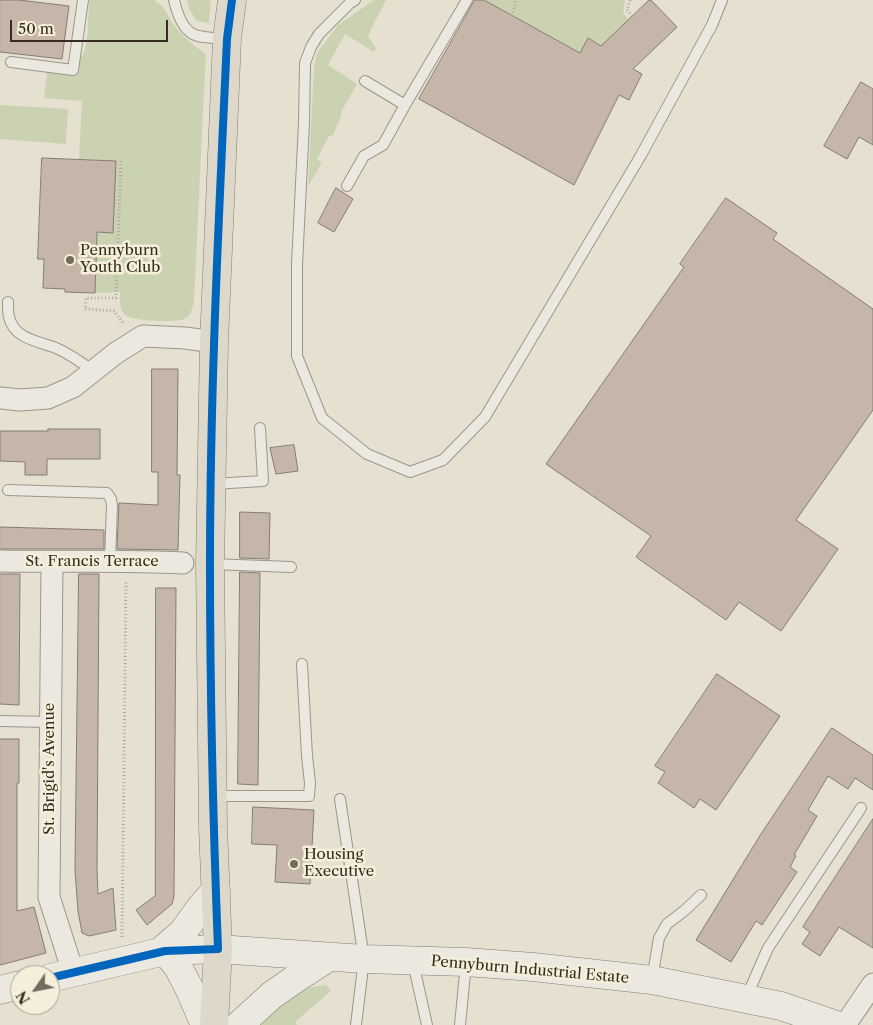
<!DOCTYPE html>
<html>
<head>
<meta charset="utf-8">
<style>
  body { margin:0 }
  #map { position:relative; width:873px; height:1025px; overflow:hidden; background:#e6e0d0; font-family:"Libre Caslon Text",serif }
  canvas { display:block }
  .north { position:absolute; left:10px; top:965px; width:50px; height:50px; box-sizing:border-box; background:#f4eedb; border:1px solid #a8a091; border-radius:50%; rotate:237deg; font-size:14px; font-weight:700; line-height:20px; text-align:center; color:#372c21 }
  .north::after { content:''; display:block; margin:auto; width:18px; height:22px; background:#746b5e; clip-path:polygon(50% 0,100% 100%,50% 72%,0 100%) }
  .scale { position:absolute; left:10px; top:20px; width:158px; height:22px; box-sizing:border-box; border:2px solid #372c21; border-top:0; padding-left:6px; font-size:15px; line-height:18px; white-space:nowrap; color:#372c21; -webkit-text-stroke:4px #f4eedb; paint-order:stroke }
</style>
</head>
<body>
<div id="map">
<canvas width="873" height="1025"></canvas>
<div class="north">N</div>
<div class="scale">50 m</div>
</div>
<script>
const c = document.querySelector('canvas').getContext('2d');
c.lineJoin = 'round';
function paint(path, color) { c.fillStyle = color; c.fill(path, 'evenodd'); }
function trace(path, color, width, dash) { c.strokeStyle = color; c.lineWidth = width; c.lineCap = dash ? 'butt' : 'round'; c.setLineDash(dash || []); c.stroke(path); }
function label(font, color, halo, rows, align = 'center') {
  c.font = font + ' "Libre Caslon Text",serif'; c.lineWidth = 5; c.setLineDash([]); c.textBaseline = 'middle'; c.strokeStyle = halo; c.fillStyle = color; for (const [text, x, y, turn = 0] of rows) {
    c.save(); c.translate(x, y); c.rotate((+turn || 0) * Math.PI / 180); c.textAlign = isNaN(turn) ? turn : align; if (halo) c.strokeText(text, 0, 0); c.fillText(text, 0, 0); c.restore();
  }
}
const green = new Path2D(`
  M90,0H154C167,8 166,14 174,25C184,38 193,45 206,54L203,110L194,303C192,309 190,317 184,319C176,323 131,321 125,315C119,309 120,300 120,292L95,293L97,232L112,233L115,161L79,159L82,101L44,98L47,73C56,70 77,64 82,56C89,45 88,16 89,2Z
  M187,0H211L209,23L197,21L189,9Z
  M374,0H386L371,29L368,36L376,48L374,52L345,34L328,65L357,84L341,112V116L333,135L329,136L317,159L322,162L308,187L314,67L317,53L338,25Z
  M484,0H625L623,13L629,19L602,46L588,38L580,53Z
  M0,105L68,109L66,144L0,139Z
  M326,985L331,991L295,1022L297,1025H256L295,993L307,988Z`);
const building = new Path2D(`
  M0,0H19L69,6L62,59L0,52Z
  M475,0H484L580,53L588,38L601,46L649,0H651L677,27L633,69L642,74L629,100L619,95L574,185L419,99Z
  M861,82L873,89V145L859,137L847,159L824,146Z
  M42,158L116,161L113,233L97,232L95,293L65,292V289L43,288L44,259H38Z
  M336,188L353,199L334,232L318,223Z
  M726,198L777,233L773,239L873,309V410L796,520L838,549L781,631L739,602L726,620L636,557L651,536L546,464L684,267L680,264Z
  M152,369H178L177,475H180L178,550L117,549L119,503L158,505V472H152Z
  M48,429H100V459H47V475H25V462L0,461V431H48Z
  M294,445L298,471L276,474L270,448Z
  M240,512L270,513L269,559L240,558Z
  M0,527L104,530V549H0Z
  M240,572L260,573L258,785L238,784Z
  M0,574H20L19,705L0,704Z
  M79,574H99L97,870L98,894L113,888L116,930L89,936L82,933L78,911L75,871Z
  M156,588H176L174,896L172,904L147,925L136,910L155,896Z
  M717,674L780,716L716,810L700,799L694,808L658,783L665,772L655,766Z
  M832,728L873,755V790L855,778L848,789L828,776L808,810L817,816L794,855L796,856L790,867L797,872L762,925L756,921L731,962L696,940L761,834Z
  M0,739H19V783H17V911L34,907L46,953L0,965Z
  M253,807L314,810L310,884L275,882L277,845L252,844Z
  M873,819V948L839,927L820,956L802,944L810,932L803,927Z`);
const path = new Path2D(`
  M630,0L627,10L632,16
  M512,16L516,0
  M121,161L116,298H86L85,309L114,311L124,324
  M122,937L126,581`);
const lane = new Path2D(`
  M174,0C177,13 183,33 198,36C207,38 217,38 226,39
  M355,0L350,3L319,34L311,47L305,63L304,123L297,265V356L322,418L367,454L410,472L443,460L485,417L640,157L712,25L722,0
  M11,62L73,70L83,0
  M365,81L405,105L467,0
  M347,186L364,156L383,145L405,105
  M8,302C8,307 8,313 9,317C14,339 38,341 56,348C70,354 81,362 93,371
  M213,484L263,481L260,428
  M8,490L107,493L111,499L112,505L110,562
  M211,564L291,567
  M0,721L51,722
  M214,796H309L310,783L307,756L302,664
  M340,799L364,959L356,1025
  M413,962L427,1025
  M652,979L659,938L667,924L684,911L701,895
  M746,998L768,948L861,808
  M460,1025L466,963`);
const street = new Path2D(`
  M0,398L20,400L48,398L73,387L116,353L143,336L185,338L214,342
  M0,561C61,562 122,560 183,563
  M52,562L49,897L73,972
  M845,1025L873,984`);
const secondary = new Path2D(`
  M165,951L178,967L189,988L205,1025
  M160,952L183,932L201,907L216,890
  M50,978L165,951L218,949L364,959L466,962L533,967L652,980L781,1006L836,1025
  M0,990L20,985
  M239,1025L272,995L295,979L329,957`);
const highway = new Path2D(`
  M214,1025L218,949L213,827L210,564L214,342L227,39L232,0`);
const bus1 = new Path2D(`
  M50,978L165,951L218,949C213,821 210,693 210,565C210,389 219,214 227,39L232,0`);
const markers = [
  [70,260,5,"#746b5e"],
  [294,864,5,"#746b5e"]
];
const poiNames = [
  ["Pennyburn",80,251],
  ["Youth Club",80,268],
  ["Housing",304,855],
  ["Executive",304,872]
];
const streetNames = [
  ["St. Francis Terrace",92,562],
  ["St. Brigid's Avenue",50,769,-90],
  ["Pennyburn Industrial Estate",530,970,5]
];
paint(green, '#cad2b2');
paint(building, '#c6b6aa');
trace(building, '#827d74', 1);
trace(lane, '#9b968b', 12);
trace(street, '#9b968b', 23);
trace(secondary, '#827d74', 29);
trace(highway, '#827d74', 29);
trace(path, '#aba8a0', 3, [1, 2.5]);
trace(lane, '#ebe8e0', 10);
trace(street, '#ebe8e0', 21);
trace(secondary, '#ebe8e0', 28);
trace(highway, '#ded8cb', 28);
trace(bus1, '#0065bd', 8);
for (const [x, y, r, color] of markers) { const dot = new Path2D(); dot.arc(x, y, r, 0, 2 * Math.PI); c.fillStyle = color; c.fill(dot); trace(dot, '#f4eedb', 2); }
label('15px', '#372c21', '#f4eedb', poiNames, 'left');
label('15px', '#372c21', '#f4eedb', streetNames);
</script>
</body>
</html>
